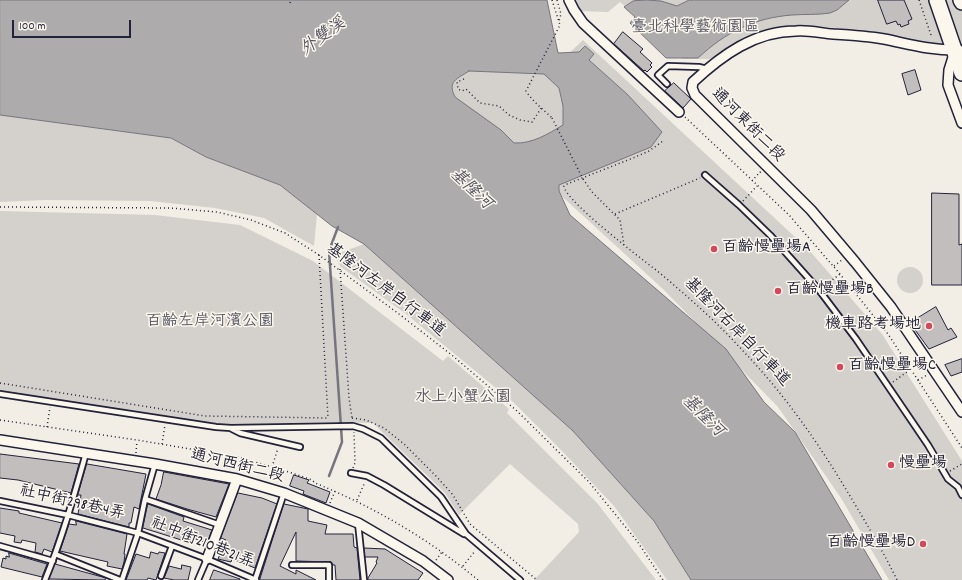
<!DOCTYPE html>
<html>
<head>
<meta charset="utf-8">
<style>
  body { margin:0 }
  #map { position:relative; width:962px; height:580px; overflow:hidden; background:#f2eee5; font-family:Dekko,sans-serif }
  canvas { display:block }
  .scale { position:absolute; left:12px; top:20px; width:119px; height:18px; box-sizing:border-box; border:2px solid #22223b; border-top:0; padding-left:5px; font-size:12px; line-height:14px; white-space:nowrap; color:#22223b; -webkit-text-stroke:3px #fbf7ec; paint-order:stroke }
</style>
</head>
<body>
<div id="map">
<canvas width="962" height="580"></canvas>
<div class="scale">100 m</div>
</div>
<script>
const c = document.querySelector('canvas').getContext('2d');
c.lineJoin = 'round';
function paint(path, color) { c.fillStyle = color; c.fill(path, 'evenodd'); }
function trace(path, color, width, dash) { c.strokeStyle = color; c.lineWidth = width; c.lineCap = dash ? 'butt' : 'round'; c.setLineDash(dash || []); c.stroke(path); }
function label(font, color, halo, rows, align = 'center') {
  c.font = font + ' Dekko,"LXGW WenKai TC",sans-serif'; c.lineWidth = 3; c.setLineDash([]); c.textBaseline = 'middle'; c.strokeStyle = halo; c.fillStyle = color; for (const [text, x, y, turn = 0] of rows) {
    c.save(); c.translate(x, y); c.rotate((+turn || 0) * Math.PI / 180); c.textAlign = isNaN(turn) ? turn : align; if (halo) c.strokeText(text, 0, 0); c.fillText(text, 0, 0); c.restore();
  }
}
const green = new Path2D(`
  M574,0H962V44L940,46L877,32L825,27L795,26L772,28L748,36L710,59H683L620,2L608,12L578,11Z
  M583,40L809,250L882,334L962,461V580H889L841,498L778,407L664,290L446,90L456,77L471,66L561,61Z
  M0,115L171,138L206,157L280,185L317,214L314,246L264,218L215,208L150,201L45,200L0,202Z
  M0,211L155,215L240,225L313,261L443,361L448,356L509,409L507,413L598,504L656,580H534L579,532L578,524L510,464L459,515L445,493L373,423L324,422L215,425L0,394Z
  M364,244L573,431L654,521L691,580H667L614,506L562,451L513,402L406,314L341,267L337,260L342,252Z
  M897 280a13 13 0 1 1 26 0a13 13 0 1 1-26 0Z`);
const water = new Path2D(`
  M0,0H547L558,53L579,52L585,46L594,54L589,60L628,95L662,132L651,147L559,185V191L570,215L726,349L764,402L795,432L882,580H691L654,521L573,431L364,244L332,226L280,185L206,157L171,138L0,115ZM469,71L544,74L559,88L563,106V125C548,134 532,144 514,143L501,130L455,97C447,81 457,79 469,71Z
  M647,0L661,1L677,6L689,0H849L837,10L830,13C818,15 805,14 792,15C754,18 726,32 698,58H666L630,23L635,17L624,7L633,1Z`);
const stream = new Path2D(`
  M329,476L342,442L329,251L338,227`);
const building = new Path2D(`
  M878,0H904L912,19L908,21L909,24L901,27L900,24L898,25L896,21L887,24Z
  M623,32L643,49L640,52L652,63L650,65L652,67L647,72L645,70L644,71L614,44Z
  M915,70L921,90L908,95L902,74Z
  M674,83L691,99L683,108L665,91Z
  M932,193L959,194V245L962,244V285H932Z
  M936,307L948,330L951,328L957,337L929,349L910,323Z
  M962,359V372L951,376L945,365Z
  M0,454L79,464L71,493L18,480L0,478Z
  M87,464L146,474L139,509L134,507L131,523H129V527L78,514L81,495H78Z
  M164,472L229,484L216,517L187,509L156,499L161,485Z
  M294,475L309,480L307,483L330,492L326,503L303,494L304,491L290,486Z
  M238,493L262,498L277,504L255,568L232,559L231,562L218,559L226,540L221,538Z
  M148,504L184,517L183,521L212,530L207,543L193,538L191,543L143,528Z
  M284,504L308,509V521L327,525L325,534H353L354,547L357,548L360,580H336L335,565H333L331,562L296,561V532L280,566L296,574V570L316,580H260Z
  M0,508L19,511V513L62,523L52,552L44,549L42,554L35,552L36,543L22,540L21,543L14,542L15,536L0,533Z
  M76,521L127,534L124,554H125L124,562L122,569L107,566L108,562L60,551L69,524L76,525Z
  M364,548L385,549L423,573L418,580H368V578L377,563L376,562L378,557H365Z
  M151,552L158,554L159,552L165,553L156,580L148,578L147,580H126L136,554L149,558Z
  M9,553L47,564L42,577L1,567L3,558L6,559V556L9,557Z
  M55,564L106,578L105,580L49,579Z
  M182,565L191,567L188,580H174L164,578L169,566L181,569Z
  M214,570L240,579V580H210Z`);
const path = new Path2D(`
  M552,0L560,25L526,91C533,102 543,109 552,118
  M557,0L561,14L559,21
  M919,0L931,35
  M290,3L291,0
  M464,79L457,82L458,89L462,91L466,89L480,103L499,106L509,115L520,120L532,122L542,107
  M685,117L789,215L840,274L888,334L962,448
  M583,179L592,192L620,220L624,245C641,259 660,272 676,287C700,307 723,329 744,352C786,396 819,444 850,496C866,523 883,551 897,580
  M752,181L760,172L761,173
  M743,201L757,186
  M0,207L170,208L217,212L251,220L285,233L319,255L399,314L453,356L517,411L589,482L637,541L663,580
  M615,214L700,178
  M624,245C613,236 565,198 564,186L567,184L633,158L649,151L663,141
  M319,255L328,418
  M834,266L842,260
  M340,269L349,398L352,418
  M823,287L840,274
  M918,380L927,375
  M893,382L911,369
  M0,383L205,416L328,418
  M352,418L366,420L384,428L404,444L437,477L453,495L470,524L537,580
  M0,420L137,440L238,457L292,473L312,480L315,483C374,507 429,539 478,580
  M47,427L50,407
  M162,444L165,425
  M136,453L137,441
  M272,467L278,448
  M353,468L355,463L354,432
  M950,471L962,464
  M357,500L365,482
  M330,503L335,491
  M436,560L442,552
  M463,566L475,551`);
const service = new Path2D(`
  M667,84L658,75L668,66L699,67L707,69
  M705,175L739,205L770,235L819,290L856,339L928,445L948,479L958,487L962,495
  M0,394L216,427L231,428L353,426L363,429L381,438L441,497L466,534L520,580
  M232,429L240,433L300,447
  M351,473L367,476L384,485L464,534
  M145,499L220,525
  M0,501L68,515L138,533L207,559L256,580
  M358,523L364,580
  M0,546L53,561
  M55,554L120,580
  M292,565H329V580
  M161,576L172,546
  M45,580C62,539 74,496 86,453
  M122,580L138,533L145,499L155,464
  M198,580L207,559
  M255,580L284,493`);
const minor = new Path2D(`
  M569,0L574,10L583,23L679,112
  M959,50C933,51 909,44 884,39C867,36 850,35 833,34C821,33 808,30 796,31C755,31 722,55 693,82L692,88L695,95L811,210L855,262L891,307L962,412
  M954,54L949,70L948,85L962,123
  M0,440L155,464L237,479L284,493L358,523L423,561L448,580
  M207,559L237,479`);
const primary = new Path2D(`
  M937,0L962,73
  M961,0L962,2`);
const pathBridge = new Path2D(`
  M552,118L583,179`);
const markers = [
  [714,249,4,"#d1495b"],
  [778,291,4,"#d1495b"],
  [929,326,4,"#d1495b"],
  [840,367,4,"#d1495b"],
  [891,465,4,"#d1495b"],
  [923,544,4,"#d1495b"]
];
const parkNames = [
  ["臺北科學藝術園區",695,29],
  ["百齡左岸河濱公園",210,323],
  ["水上小蟹公園",463,399]
];
const streetNames = [
  ["通河東街二段",747,126,45],
  ["基隆河左岸自行車道",385,291,37],
  ["基隆河右岸自行車道",736,333,46],
  ["通河西街二段",237,467,14],
  ["社中街298巷4弄",72,504,13],
  ["社中街210巷21弄",202,544,22]
];
const poiNames = [
  ["百齡慢壘場A",722,249],
  ["百齡慢壘場B",786,291],
  ["機車路考場地",921,326,"right"],
  ["百齡慢壘場C",848,367],
  ["慢壘場",899,465],
  ["百齡慢壘場D",915,544,"right"]
];
const waterNames = [
  ["外雙溪",324,38,-37],
  ["基隆河",470,190,44],
  ["基隆河",702,417,45]
];
paint(green, '#d4d1cc');
paint(water, '#aeabad');
trace(water, '#76747f', 1);
trace(stream, '#76747f', 2.5);
paint(building, '#c2bebe');
trace(building, '#22223b', 1);
trace(service, '#22223b', 8);
trace(minor, '#22223b', 12);
trace(primary, '#22223b', 18);
trace(path, '#22223b', 1.5, [1, 3]);
trace(service, '#fbf7ec', 4.5);
trace(minor, '#fbf7ec', 9);
trace(primary, '#fbf7ec', 15);
trace(pathBridge, '#22223b', 1.5, [1, 3]);
for (const [x, y, r, color] of markers) { const dot = new Path2D(); dot.arc(x, y, r, 0, 2 * Math.PI); c.fillStyle = color; c.fill(dot); trace(dot, '#fbf7ec', 1.5); }
label('16px', '#575766', '#fbf7ec', parkNames);
label('16px', '#22223b', '#fbf7ec', streetNames);
label('16px', '#22223b', '#fbf7ec', poiNames, 'left');
label('italic 17px', '#535263', '#fbf7ec', waterNames);
</script>
</body>
</html>
